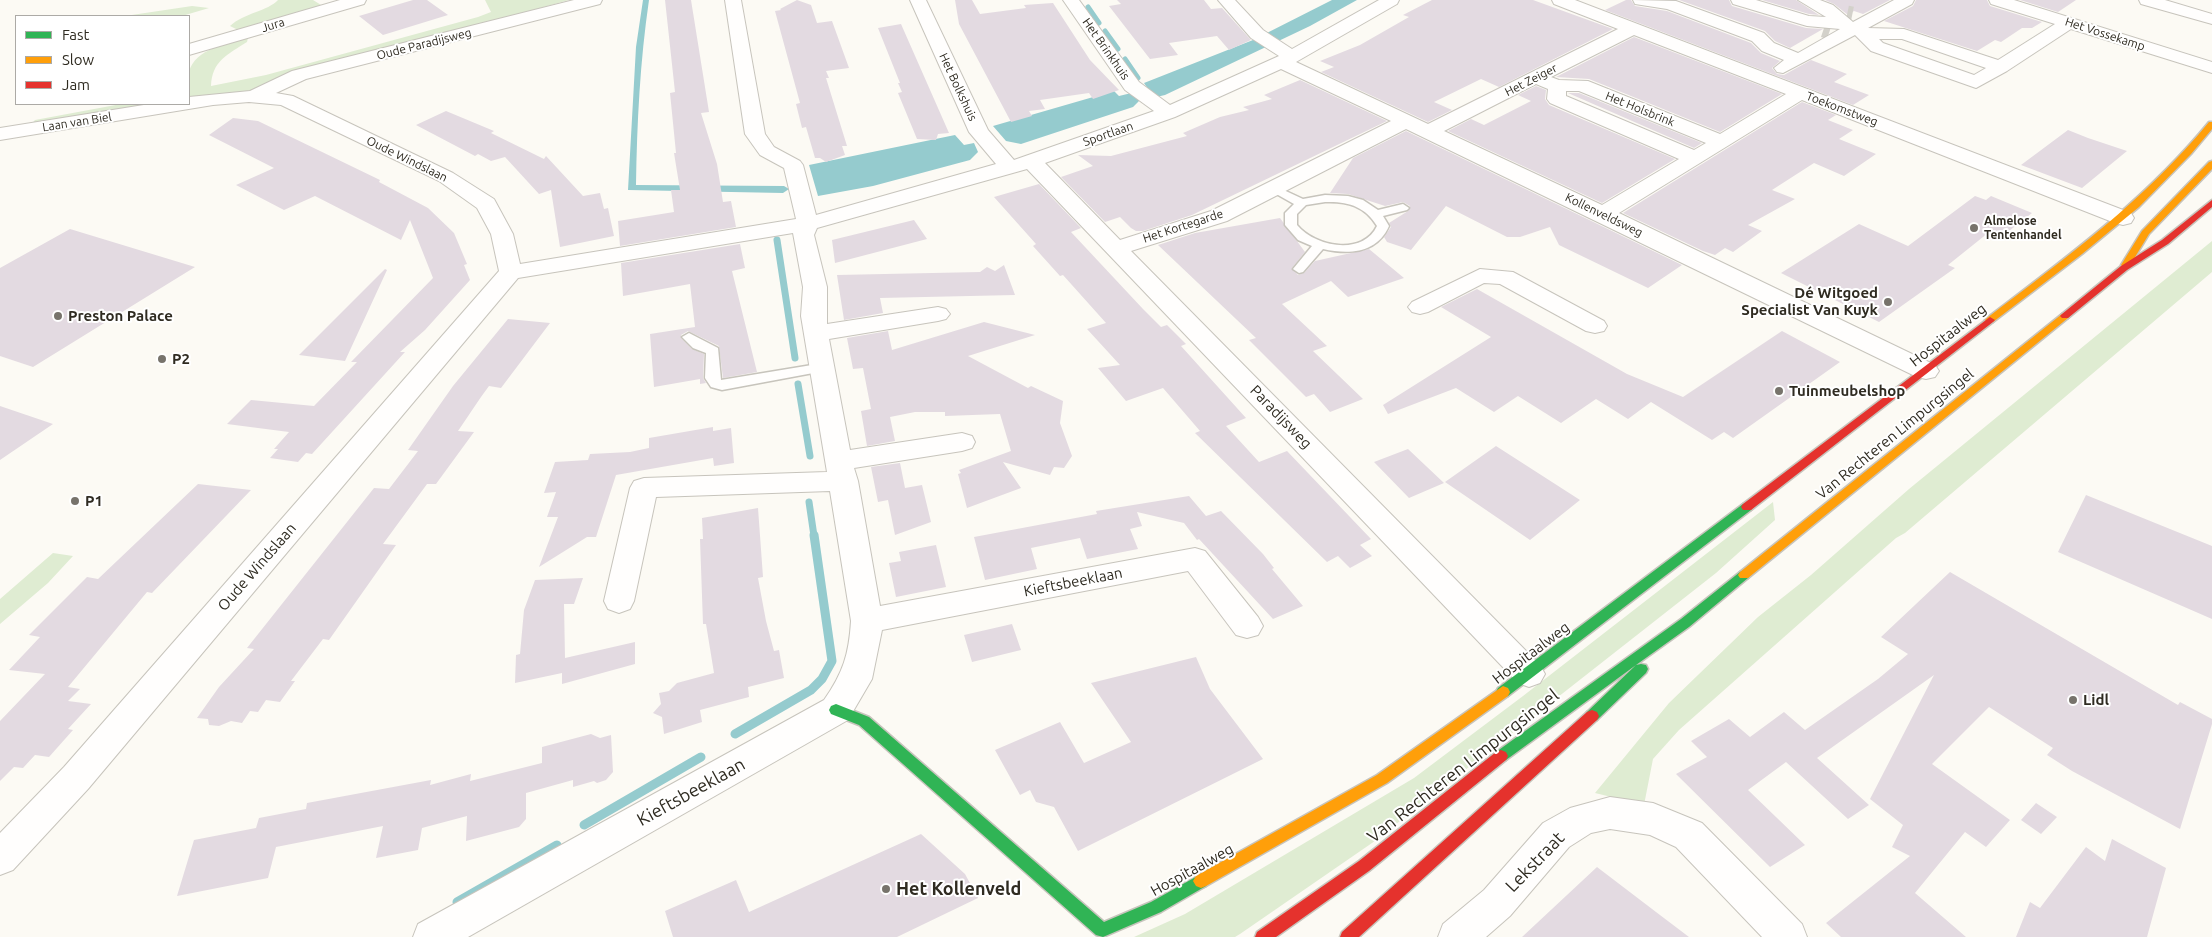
<!DOCTYPE html>
<html>
<head>
<meta charset="utf-8">
<style>
  body { margin:0 }
  #map { position:relative; width:2212px; height:937px; overflow:hidden; background:#fcfaf4; font-family:Ubuntu,sans-serif }
  canvas { display:block }
  .legend { position:absolute; left:15px; top:15px; width:175px; height:90px; box-sizing:border-box; background:#fff; border:1px solid #acaaa6; margin:0; padding:6px 9px; list-style:none; font-size:15px; color:#2f2b21 }
  .legend li { display:flex; align-items:center; gap:10px; height:25px }
  .legend b { width:25px; border:1px solid #acaaa6 }
</style>
</head>
<body>
<div id="map">
<canvas width="2212" height="937"></canvas>
<ul class="legend">
<li><b style="height:6px;background:#30b455"></b>Fast</li>
<li><b style="height:6px;background:#ff9f0a"></b>Slow</li>
<li><b style="height:6px;background:#e5322d"></b>Jam</li>
</ul>
</div>
<script>
const c = document.querySelector('canvas').getContext('2d');
c.lineJoin = 'round';
function paint(path, color) { c.fillStyle = color; c.fill(path, 'evenodd'); }
function trace(path, color, width, dash) { c.strokeStyle = color; c.lineWidth = width; c.lineCap = dash ? 'butt' : 'round'; c.setLineDash(dash || []); c.stroke(path); }
function label(font, color, halo, rows, align = 'center') {
  c.font = font + ' Ubuntu,sans-serif'; c.lineWidth = 4; c.setLineDash([]); c.textBaseline = 'middle'; c.strokeStyle = halo; c.fillStyle = color; for (const [text, x, y, turn = 0] of rows) {
    c.save(); c.translate(x, y); c.rotate((+turn || 0) * Math.PI / 180); c.textAlign = isNaN(turn) ? turn : align; if (halo) c.strokeText(text, 0, 0); c.fillText(text, 0, 0); c.restore();
  }
}
const green = new Path2D(`
  M278,0H313L326,8L242,32L230,26C244,13 268,11 278,0Z
  M485,0H569L283,79L259,90L189,99C189,91 187,80 189,72C195,48 228,44 248,38L247,42C227,55 212,61 211,86L266,75L478,17L491,12Z
  M192,6L209,8L182,16H125Z
  M121,104H156L153,106L26,130L35,120Z
  M2212,241V272L1905,533L1896,538L1679,730L1653,759L1644,805L1595,793L1669,703L1758,617L1811,575L1909,489Z
  M1773,502L1775,520L1716,573L1372,843L1240,934L1235,937H1134L1185,914L1414,778L1523,696Z
  M53,553L73,556L48,583L0,624V599Z`);
const water = new Path2D(`
  M643,0H649C640,61 637,123 636,185L784,186L789,189L783,193L628,190L636,47Z
  M1332,0H1357L1310,26L1165,95L1139,101L1133,107L1021,144L1006,141L993,126L1114,91L1119,96L1148,89L1144,83L1253,40Z
  M955,135L964,145L974,143L978,152L970,160L873,186L818,196L809,165Z`);
const streamFar2 = new Path2D(`
  M1088,7L1099,23
  M1105,31L1118,49
  M1125,59L1138,78`);
const streamFar1 = new Path2D(`
  M777,240L795,358
  M798,384L810,456
  M809,502L814,536`);
const stream = new Path2D(`
  M735,734L811,690L822,679L832,661L814,535
  M584,825L701,757
  M457,902L557,845`);
const building = new Path2D(`
  M413,0H427L448,15L383,35L359,16Z
  M665,0H691L709,112L701,113L717,164L723,202L731,201L736,227L620,246L618,221L674,212L671,190H680L674,153H676L670,93L675,92Z
  M797,0L811,5L817,23L832,21L849,68L826,71L829,78H826L847,146H842L845,155L826,162L820,158H815L806,127L802,128L796,104L800,103L775,11L781,10L780,9Z
  M955,0H972L980,14L1026,8L1024,5L1053,3L1090,60L1119,90L1093,99L1089,93L1040,100L1045,109L1029,111L1032,116L1011,122L959,24Z
  M1117,0H1204L1211,9L1222,8L1251,40L1229,50L1217,36L1169,43L1178,55L1150,59L1109,6L1121,4Z
  M1432,0H1533L1613,29L1499,87L1481,79L1434,102L1452,110L1428,122L1321,72L1334,67L1320,61L1360,45L1409,17L1403,15Z
  M1626,0H1631L1635,6L1667,11L1751,43L1761,53L1780,61L1772,68L1777,74L1784,75L1811,60L1847,74L1834,82L1869,95L1853,105L1605,10Z
  M1679,0H1729L1732,6L1806,28L1823,29L1790,48L1775,41L1765,31Z
  M1762,0H1796L1819,15L1809,14Z
  M1825,0H1890L1863,14L1854,11L1848,15L1834,4Z
  M1916,0H1987L1990,6L2042,22L2032,28H2022L2001,42L1995,40L1977,51L1884,21L1913,6Z
  M2020,0H2076L2058,12Z
  M901,24L949,133L938,134L936,140L917,139L898,93L902,92L898,83H900L878,28Z
  M1634,37L1782,94L1720,132L1589,79L1556,77Z
  M1300,80L1387,121L1192,215L1143,231H1136L1131,228L1120,217L1105,222L1061,177L1093,166L1078,155L1111,156L1187,136L1183,133L1220,117L1249,110L1243,107L1272,99L1264,95Z
  M1536,86L1546,90L1545,99L1549,105L1675,159L1602,203L1448,131L1471,119L1484,125L1531,101L1518,95Z
  M1568,93H1579L1702,143L1694,148Z
  M1802,102L1836,115L1828,120L1853,130L1839,139L1876,154L1844,176L1814,163L1772,190L1795,199L1748,225L1762,231L1733,252L1725,248L1715,255L1703,251L1623,213Z
  M446,111L494,131L491,133L544,159L546,156L583,196L600,193L604,209L608,208L614,236L560,247L551,190L539,194L505,157L491,161L478,154L475,156L416,125Z
  M233,118L258,121L380,180L379,182L428,208L454,233L467,264L464,265L470,280L425,330L400,352H405L312,454L306,453L298,462L270,458L278,449H274L289,432L227,424L251,400L314,406L357,362H351L433,278L410,220L401,240L315,196L284,210L236,185L274,168L209,135Z
  M2068,130L2088,138L2127,151L2082,188L2021,165Z
  M1406,131L1682,265L1648,288L1559,245L1550,227L1520,237H1507L1446,206L1411,250L1387,242L1384,237L1391,227L1389,223L1408,211L1410,206L1403,202L1385,206L1348,194L1330,193L1353,158Z
  M1039,184L1081,228L1071,232L1143,309L1161,327L1167,325L1186,344L1181,346L1246,418L1226,426L1259,462L1287,451L1371,539L1360,545L1372,556L1350,568L1338,556L1327,562L1195,433L1200,431L1163,388L1126,401L1098,368L1120,365L1087,329L1106,323L1063,275L1060,276L1033,246L1036,244L994,197Z
  M1975,196L1986,200L1991,196L2032,213L2000,238L1988,233L1948,265L1955,268L1879,322L1781,273L1859,224L1908,246Z
  M1280,218L1305,252L1292,268L1298,275L1304,273L1315,261L1369,249L1404,278L1348,297L1331,281L1282,304L1327,346L1313,351L1363,399L1330,412L1314,394L1306,397L1249,340L1256,338L1158,245L1195,233Z
  M914,220L927,239L835,263L832,240Z
  M70,229L195,267L33,367L0,356V268Z
  M740,244L745,268L732,271L757,372L723,378L719,346L688,331L681,335V338L692,349L704,354L703,378L706,383L700,384V379L654,387L650,334L695,327L690,284L623,296L621,263Z
  M1004,265L1015,295L880,298L883,313L844,320L837,275L980,272L987,267L995,271Z
  M385,269L387,270L345,361L299,355Z
  M1477,289L1627,374L1683,397L1782,331L1840,362L1733,438L1724,432L1712,440L1651,402L1628,419L1596,399L1561,423L1518,396L1494,412L1456,388L1388,414L1383,405L1491,337L1441,307Z
  M508,319L550,323L501,388L489,386L481,397L458,431L474,432L436,484H427L383,544L396,545L329,640L323,639L291,681H295L280,702L266,700L258,712L250,711L242,723L231,721L219,726L209,725L208,719L197,718L219,687L254,649L247,648L374,488L389,489L418,451L408,450L453,386Z
  M984,322L1035,335L968,356L1028,388L1031,386L1063,401L1060,423L1072,456L1064,468L1054,467L1050,475L1003,462L1021,488L967,508L958,474L961,473L959,470L1011,451L1000,414L945,416V412H915L890,417L895,441L867,446L861,411L871,409L863,368L853,369L847,338L888,331L892,350Z
  M0,406L53,424L0,460Z
  M713,427V431L731,428L734,463L714,466L713,458L616,475L596,537H587L539,567L558,517H547L556,492L544,493L555,462L588,460L590,454L630,452L649,448V438Z
  M1496,446L1580,500L1530,540L1445,482Z
  M1408,449L1444,483L1409,498L1374,462Z
  M900,463L905,488L922,485L931,522L895,535L888,500L878,502L871,467Z
  M198,484L251,490L152,593L147,592L68,687L80,689L68,701L91,704L68,729L73,730L49,757L35,755L23,768L14,767L0,781V721L45,674L9,670L40,637L29,635L87,577L98,579Z
  M2086,495L2212,546V619L2058,552Z
  M1189,496L1206,516L1221,511L1263,554L1274,568L1272,569L1303,606L1273,619L1199,539L1197,540L1184,523L1137,512L1142,526L1130,529L1138,549L1087,559L1080,538L1031,548L1037,569L985,580L974,537L1097,514L1096,511Z
  M758,508L763,577L758,578L766,621L774,651L779,650L784,678L748,687L749,697L700,710L702,722L664,734L662,717L653,713L661,704L659,693L669,691L677,683L714,673L706,624H703L700,539H703L702,518Z
  M936,545L946,587L896,597L889,563L901,561L899,552Z
  M1950,572L2178,705L2180,702L2212,719V724L2180,829L2072,771L2047,755L2053,748L1989,707L1932,764L2010,820L1986,847L1965,832L1915,893L1966,937H1841L1826,923L1910,856L1892,847L1903,825L1870,799L1934,675L1817,758L1869,805L1848,819L1786,762L1748,790L1805,845L1770,867L1676,774L1707,757L1691,741L1729,719L1750,737L1784,712L1805,730L1878,679L1908,654L1881,637Z
  M583,578L574,604H564L565,658L635,642V664L562,684V673L515,683L516,655L520,654L524,610L535,580Z
  M1012,624L1021,650L972,662L964,635Z
  M1196,657L1210,689L1263,759L1078,851L1054,807L1036,802L1030,790L1020,795L995,750L1060,722L1084,763L1131,742L1091,683Z
  M591,734L600,738L611,735L613,772L606,780L597,783L594,781L573,787V780L526,793V819L519,827L466,841L467,816L422,828L418,850L376,858L383,826L276,847L268,878L177,896L194,840L256,828L259,818L306,809L307,803L431,780L430,785L471,774L470,781L542,763V747Z
  M2036,803L2057,817L2041,834L2021,820Z
  M921,834L965,874L978,898L897,937H673L665,911L736,880L749,912Z
  M2112,839L2166,868L2147,937H2016L2030,902L2040,908L2086,847L2105,861Z
  M1597,867L1656,912L1689,937H1522Z`);
const streetTunnel = new Path2D(`
  M1847,15L1852,16
  M1824,28L1830,30`);
const lane = new Path2D(`
  M1275,186L1303,199L1325,195L1348,196L1363,200L1378,210L1403,204L1409,208L1407,210L1383,216L1389,226C1377,253 1350,255 1323,249L1303,272L1299,273L1293,269L1312,246L1298,240L1285,225V213L1294,204L1271,191L1269,189ZM1325,202C1347,201 1365,206 1377,226C1363,256 1315,247 1297,225V214L1306,205Z
  M689,333L718,348L721,380L824,363L831,367L824,371L722,390L711,387L705,378L706,353L693,348L682,337Z`);
const street = new Path2D(`
  M340,0H366L364,4L189,55V44Z
  M574,0H602L600,4L306,79L276,93L293,96L453,173L494,199L513,234L520,264L796,219L784,168L760,155L745,134L725,0H741L765,134L774,147L800,161L803,165L816,215L996,164L969,132L910,0H926L988,130L1014,160L1154,111L1125,90L1063,0H1079L1139,82L1170,105L1279,56L1251,38L1218,0H1235L1263,30L1292,49L1379,0H1399L1397,4L1296,62L1428,124L1618,29L1554,4L1552,0H1575L2131,213L2134,218L2131,223L2123,225L2115,223L1802,100L1619,213L1935,365L1939,371L1935,377L1926,379L1917,377L1406,129L1227,221L1131,251L1540,665L1545,674L1540,683L1529,687L1518,683L1027,169L817,228L814,235L827,287V324L938,307L946,309L950,314L946,319L938,321L829,339L850,450L962,433L972,436L975,442L972,448L962,451L854,468L858,481L880,606L1195,548L1205,551L1258,617L1263,626L1258,635L1247,638L1236,635L1188,571L882,630L872,679L848,720L468,937H413L418,924L824,700C843,673 849,654 851,621L830,491L656,497L634,601L630,609L619,613L608,609L604,601L630,488L634,481L644,478L827,472L801,316L803,287L793,233L518,278L88,789L13,870L0,875V833L64,767L499,271L491,234L477,208L439,181L281,105L249,102L213,105L0,140V128L150,104H189V97L250,91L292,71ZM1634,35L1786,94L1720,134L1588,81L1559,80L1551,77ZM1281,69L1391,121L1211,211L1120,240L1045,163L1175,117ZM1536,84L1548,89L1547,99L1550,103L1679,159L1602,205L1444,131ZM1566,91H1579L1706,143L1694,150L1566,96Z
  M1633,0L1676,1L1764,33L1774,43L1798,53L1840,29L1807,26L1733,4L1731,0H1756L1809,16L1826,17L1798,0H1820L1833,5L1853,22L1894,0H1914L1912,4L1868,28L1904,29L1998,60L2055,24L1991,4L1989,0H2014L2212,62V73L2071,29L2007,71L1976,88L1871,51L1855,35L1783,73L1777,72L1774,68L1784,60L1762,51L1752,41L1667,9L1635,4ZM1879,39H1902L1986,68L1974,75L1883,43Z
  M2139,0H2165L2212,14V24L2141,4Z
  M1480,269L1513,272L1604,321L1607,326L1604,331L1595,333L1586,331L1500,284L1484,283L1428,312L1420,314L1412,312L1408,307L1412,302Z
  M1610,797L1653,803L1702,823L1802,924L1807,937H1762L1676,847L1650,835L1610,829L1591,833L1569,847L1510,916L1486,937H1438L1443,924L1484,890L1543,823L1570,808Z`);
const fast = new Path2D(`
  M1747,503L1753,507L1751,510L1508,696L1503,698L1498,696L1496,692L1498,688L1743,504Z
  M1744,570L1748,572L1750,575L1748,578L1689,627L1636,665L1641,664L1646,665L1648,669L1646,673L1597,720L1592,722L1587,720L1585,716L1587,712L1636,665L1506,760L1501,762L1496,760L1494,756L1496,752L1681,619L1740,572Z
  M836,704L869,717L1104,922L1151,902L1201,874L1206,876L1209,881L1206,886L1161,912L1103,937L1096,935L859,725L831,714L829,710L831,706Z`);
const slow = new Path2D(`
  M2209,122H2212V129L2191,154L2139,207L2082,254L1993,322H1987L1985,320L1987,318C2067,257 2145,200 2209,122Z
  M2212,161V169L2149,234L2129,267H2123L2121,265L2142,231L2209,162Z
  M2065,313L2068,314L2070,316L2068,318L1748,578H1740L1738,575L1740,572L2062,314Z
  M1503,686L1508,688L1510,692L1508,696L1387,783L1206,886L1201,888L1196,886L1193,881L1196,876L1377,775Z`);
const jam = new Path2D(`
  M2212,200V207L2168,244L2127,270L2068,318H2062L2060,316L2062,314L2121,266L2162,240Z
  M1990,317L1995,320L1993,322L1751,510H1743L1741,507L1743,504Z
  M1592,710L1597,712L1599,716L1597,720L1359,937H1340L1342,932L1587,712Z
  M1501,750L1506,752L1508,756L1506,760L1369,871L1276,937H1255L1257,932L1359,861L1496,752Z`);
const markers = [
  [1974,228,5,"#77736b"],
  [1888,302,5,"#77736b"],
  [58,316,5,"#77736b"],
  [162,359,5,"#77736b"],
  [1779,391,5,"#77736b"],
  [75,501,5,"#77736b"],
  [2073,700,5,"#77736b"],
  [886,889,5,"#77736b"]
];
const farStreetnames = [
  ["Jura",273,25,-17],
  ["Het Vossekamp",2105,34,18],
  ["Oude Paradijsweg",424,44,-14],
  ["Het Brinkhuis",1106,49,55],
  ["Het Zeiger",1531,80,-27],
  ["Het Bolkshuis",958,87,65],
  ["Het Holsbrink",1640,109,22],
  ["Toekomstweg",1842,109,21],
  ["Laan van Biel",77,122,-9],
  ["Sportlaan",1108,134,-19],
  ["Oude Windslaan",407,159,26],
  ["Kollenveldsweg",1604,215,26],
  ["Het Kortegarde",1183,226,-18]
];
const farPoinames = [
  ["Almelose",1984,221],
  ["Tentenhandel",1984,235]
];
const poiNames = [
  ["Dé Witgoed",1878,293,"right"],
  ["Specialist Van Kuyk",1878,310,"right"],
  ["Preston Palace",68,316],
  ["P2",172,359],
  ["Tuinmeubelshop",1789,391],
  ["P1",85,501],
  ["Lidl",2083,700]
];
const streetNames = [
  ["Hospitaalweg",1948,335,-38],
  ["Paradijsweg",1281,417,46],
  ["Van Rechteren Limpurgsingel",1895,434,-39],
  ["Oude Windslaan",257,567,-49],
  ["Kieftsbeeklaan",1073,582,-11],
  ["Hospitaalweg",1531,653,-37],
  ["Hospitaalweg",1192,870,-29]
];
const nearStreetnames = [
  ["Van Rechteren Limpurgsingel",1463,766,-38],
  ["Kieftsbeeklaan",691,792,-29],
  ["Lekstraat",1535,862,-46]
];
const nearPoinames = [
  ["Het Kollenveld",896,889]
];
paint(green, '#dfecd2');
paint(water, '#95cbce');
trace(streamFar2, '#95cbce', 5);
trace(streamFar1, '#95cbce', 7);
trace(stream, '#95cbce', 9);
paint(building, '#e3dae1');
trace(streetTunnel, '#d3d1ca', 19, [19, 9]);
trace(lane, '#c7c4bc', 3);
trace(street, '#c7c4bc', 2);
trace(fast, '#c7c4bc', 3);
trace(slow, '#c7c4bc', 3);
trace(jam, '#c7c4bc', 3);
paint(lane, '#fffefd');
paint(street, '#fffefd');
paint(fast, '#30b455');
paint(slow, '#ff9f0a');
paint(jam, '#e5322d');
for (const [x, y, r, color] of markers) { const dot = new Path2D(); dot.arc(x, y, r, 0, 2 * Math.PI); c.fillStyle = color; c.fill(dot); trace(dot, '#fff', 2); }
label('12px', '#2f2b21', '#fff', farStreetnames);
label('bold 12px', '#2f2b21', '#fff', farPoinames, 'left');
label('bold 15px', '#2f2b21', '#fff', poiNames, 'left');
label('15px', '#2f2b21', '#fff', streetNames);
label('18px', '#2f2b21', '#fff', nearStreetnames);
label('bold 18px', '#2f2b21', '#fff', nearPoinames, 'left');
</script>
</body>
</html>
